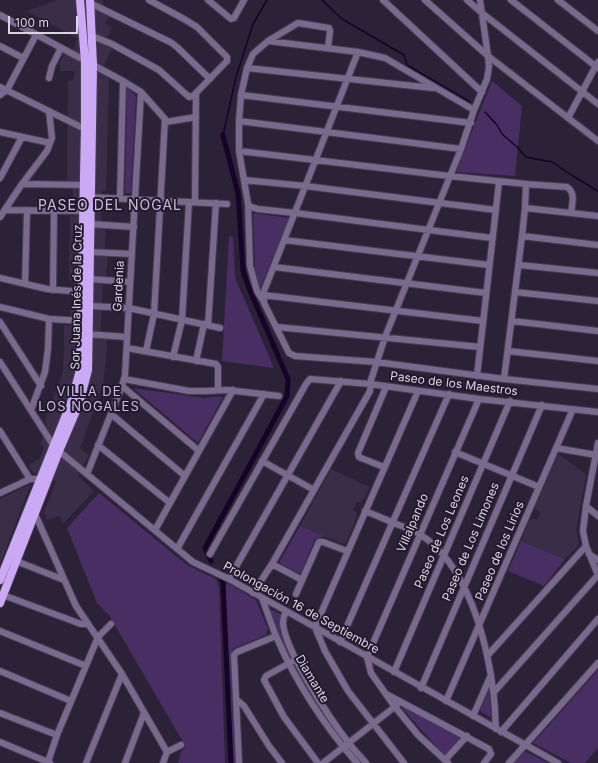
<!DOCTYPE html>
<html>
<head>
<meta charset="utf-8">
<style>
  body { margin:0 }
  #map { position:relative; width:598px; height:763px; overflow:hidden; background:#2c2238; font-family:Inter,sans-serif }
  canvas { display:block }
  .scale { position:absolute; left:8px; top:16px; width:70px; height:18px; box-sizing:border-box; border:2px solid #dbd5e3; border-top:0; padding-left:5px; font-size:12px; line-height:14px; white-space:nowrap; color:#dbd5e3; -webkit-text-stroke:3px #23192e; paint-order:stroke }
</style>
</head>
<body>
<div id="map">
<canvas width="598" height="763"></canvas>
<div class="scale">100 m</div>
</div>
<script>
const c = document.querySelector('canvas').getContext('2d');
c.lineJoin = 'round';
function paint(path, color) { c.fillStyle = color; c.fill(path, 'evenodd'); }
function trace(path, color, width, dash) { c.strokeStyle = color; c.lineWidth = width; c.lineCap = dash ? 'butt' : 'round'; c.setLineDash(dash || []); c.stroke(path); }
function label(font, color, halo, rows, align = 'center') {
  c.font = font + ' Inter,sans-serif'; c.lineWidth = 4; c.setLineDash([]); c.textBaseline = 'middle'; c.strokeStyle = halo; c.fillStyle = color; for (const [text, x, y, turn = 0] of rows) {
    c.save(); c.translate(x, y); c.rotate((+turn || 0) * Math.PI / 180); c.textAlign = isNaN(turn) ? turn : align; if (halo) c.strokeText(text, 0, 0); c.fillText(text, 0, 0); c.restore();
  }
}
const built = new Path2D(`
  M57,0H103L104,13L109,15L105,24L112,27L108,35L106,44L112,48L104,66V76L109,78L106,191H101V228L106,229L104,256L108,257L105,284H103L101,326V338H107L106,359L103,385L80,448L89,455L78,476L94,491L63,524L60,516L47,520L44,512L56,481L34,473L28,466L40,458L44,447L40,445L47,425L45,420L63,371L64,350V325H70V305H73V281L69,280L70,216L74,215L72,181L67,180L68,81L73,80L75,71H60V63L67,48L74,49L77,38L27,11Z
  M558,454L586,474L576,530L579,545L565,559L521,541L529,521L533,518L537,520L541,512L537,510L535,506Z
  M331,469L370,487L363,500L360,503L357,501L353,510L356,512L357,517L346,542L343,544L300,526Z
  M31,484L0,564V499Z`);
const green = new Path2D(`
  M492,81L522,106L515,176L456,172Z
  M127,88L136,96L131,193H125Z
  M253,213L289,218L260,289L255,269Z
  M229,236L233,237L235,274L236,280L274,368L222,361Z
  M133,388L204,398L212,397H223L198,443Z
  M99,493L187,565L216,579L219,587L225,763H178L181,751L186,747L109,615L97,603L67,528Z
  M300,526L325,536L315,539L301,573H298L281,564L280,561Z
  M521,541L565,559L544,586L508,571Z
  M227,583L256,600L268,629L266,635L234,648L230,655L235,763H232L225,586Z
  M270,609L280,614V631L291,657L287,658L269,611Z
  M598,670V748L585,763H571L533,743Z
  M489,690L491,718L480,711Z
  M404,704L459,735V739L446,754H443L401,707Z
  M524,751L548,763H514Z`);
const stream = new Path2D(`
  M322,0L342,19L404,55L407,65L470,102
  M485,112L497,125L502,134L517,147L526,157L552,162L573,176L598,191
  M223,135L236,77L253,24L267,0`);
const canal = new Path2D(`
  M211,561L205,548L287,396L288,379L248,286L243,271L238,193L223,135
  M221,578L223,582L231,763`);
const minor = new Path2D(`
  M208,0L231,19L234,18L244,0
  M383,0L482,92
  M425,0L488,56L598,141
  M467,0L482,13L598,104
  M511,0L598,68
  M558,0L598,31
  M90,3L172,43L178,48L210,79
  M0,15L123,81L141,92L165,119L154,314L146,351
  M92,36L112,44L159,70L189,97L193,96L227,61V57L197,27L184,19L149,0
  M268,41L358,52L385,58L474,110
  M0,46L23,58
  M328,48L330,31L329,28L298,23L268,41L253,54L247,68L241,95L239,121V151L248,204L251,207L258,209L295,213L492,238
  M358,52L264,291V303L289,353L295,356L376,362L504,379L598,389
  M247,68L433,88
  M49,78L52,66L61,48
  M0,87L85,129
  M0,95L7,90L36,35
  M241,95L471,123
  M568,118L598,62
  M239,121L461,149
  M166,122L196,117
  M0,132L50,143
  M239,151L449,176L526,184L525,208L598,216
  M0,178L22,137
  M244,180L305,186L496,210
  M22,184L87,185
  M526,184L567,187C576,193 572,204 571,213
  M87,197L227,204
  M120,198L123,81
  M195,202L196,93
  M248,204L250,266L257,291L262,299
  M5,210L84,211
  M0,217L22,184L47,151L52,138L49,111
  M90,224L134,227
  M522,236L598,245
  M284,240L489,265
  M90,252L132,254
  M519,265L598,273
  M274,267L486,293
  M0,278L47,289L82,292
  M89,279L130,282
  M25,284L27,211
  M53,290L54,211
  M515,292L598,301
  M263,295L483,321
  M90,306L129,308L220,328
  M0,307L49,319L85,321
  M512,321L598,331
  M0,322L41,386
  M208,325L216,203
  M277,327L480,347
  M85,334L127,337
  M127,348L216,364L218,367V390
  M508,351L598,361
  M173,357L182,320L189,202
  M196,361L204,324
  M0,362L53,445L59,451L187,557L193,562L229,579L558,763
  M477,376L499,182
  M124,379L189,391H206L227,390L279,396
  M504,379L522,236L525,208
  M122,386L199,451
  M31,410L45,372L48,349L49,319
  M111,414L185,476
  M0,431L30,479
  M598,443L586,506L583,531L586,546L598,575
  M98,445L170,503
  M556,448L596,455
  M455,452L539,487
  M262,461L314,490
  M384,467L361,458L359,457L358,453L386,387
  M87,474L122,386L125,375L141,92
  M0,493L30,479H43
  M586,506L598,516
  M365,511C378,516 391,522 404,527C409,530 416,531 421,535C467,565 486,637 493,690C495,703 495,716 496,729
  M35,514L76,606L122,674L167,752
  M155,530L233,390
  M177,549L264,394
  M210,554L306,384L310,379L370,384L479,399L598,412
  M589,554L598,560
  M16,561L64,580
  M272,564L302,580
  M229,579L341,381
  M253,593L272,564L370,391L371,380L385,337L461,149L474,110L487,79L489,67L488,56L480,0
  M296,594L319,542H323L347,551
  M3,595L81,624H88
  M262,598C267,611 271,624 276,636C295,681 325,727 357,763
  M286,611C284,615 283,619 283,623C285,651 330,719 348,742C353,749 360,756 366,763
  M0,631L86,666
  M340,642L449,394
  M488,655L586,546
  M293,661L266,676L264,680L284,717L318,763
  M0,671L71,701
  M394,672L510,401
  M421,688L542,405
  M494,692L598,575
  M386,694L489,749L491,754L484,763
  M237,700L244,706L269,746L282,763
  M446,701L573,409
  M0,713L57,735
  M473,716L491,675
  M501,732L598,619
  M0,742L50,763
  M445,760L467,736
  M48,762L57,735L98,637L111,624
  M86,763L122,674
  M125,763L144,713
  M163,763L167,752L181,745
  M239,763L234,655L237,652L276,636
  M323,763L397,705
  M404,763L348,691L325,651L315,627L418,391
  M448,763L418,735L395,707L371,673L367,657L479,399
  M509,763L598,663`);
const major = new Path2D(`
  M0,580L72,400L80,370L85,129V61L80,0
  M0,603L59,451L79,404L88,370L93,65L90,0`);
const streetNames = [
  ["Gardenia",119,286,-87],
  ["Sor Juana Inés de la Cruz",77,297,-89],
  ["Paseo de los Maestros",454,384,7],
  ["Villalpando",413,523,-67],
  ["Paseo de Los Leones",442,532,-67],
  ["Paseo de Los Limones",471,542,-67],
  ["Paseo de los Lirios",500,551,-67],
  ["Prolongación 16 de Septiembre",301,608,29],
  ["Diamante",312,679,59]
];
const neighbourhoodNames = [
  ["VILLA DE",89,392],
  ["LOS NOGALES",89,407]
];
const quarterNames = [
  ["PASEO DEL NOGAL",110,206]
];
paint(built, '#3a2d47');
paint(green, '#482e62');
trace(stream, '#170228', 1.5);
trace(canal, '#170228', 5);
trace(minor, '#483f53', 8);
trace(major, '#483f53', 10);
trace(minor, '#79698d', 6);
trace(major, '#cca9f4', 8);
label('12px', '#dbd5e3', '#23192e', streetNames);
c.letterSpacing = '1px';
label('13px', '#c9bdd9', '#23192e', neighbourhoodNames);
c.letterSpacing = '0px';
c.letterSpacing = '1px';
label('14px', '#c9bdd9', '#23192e', quarterNames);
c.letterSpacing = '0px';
</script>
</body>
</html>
